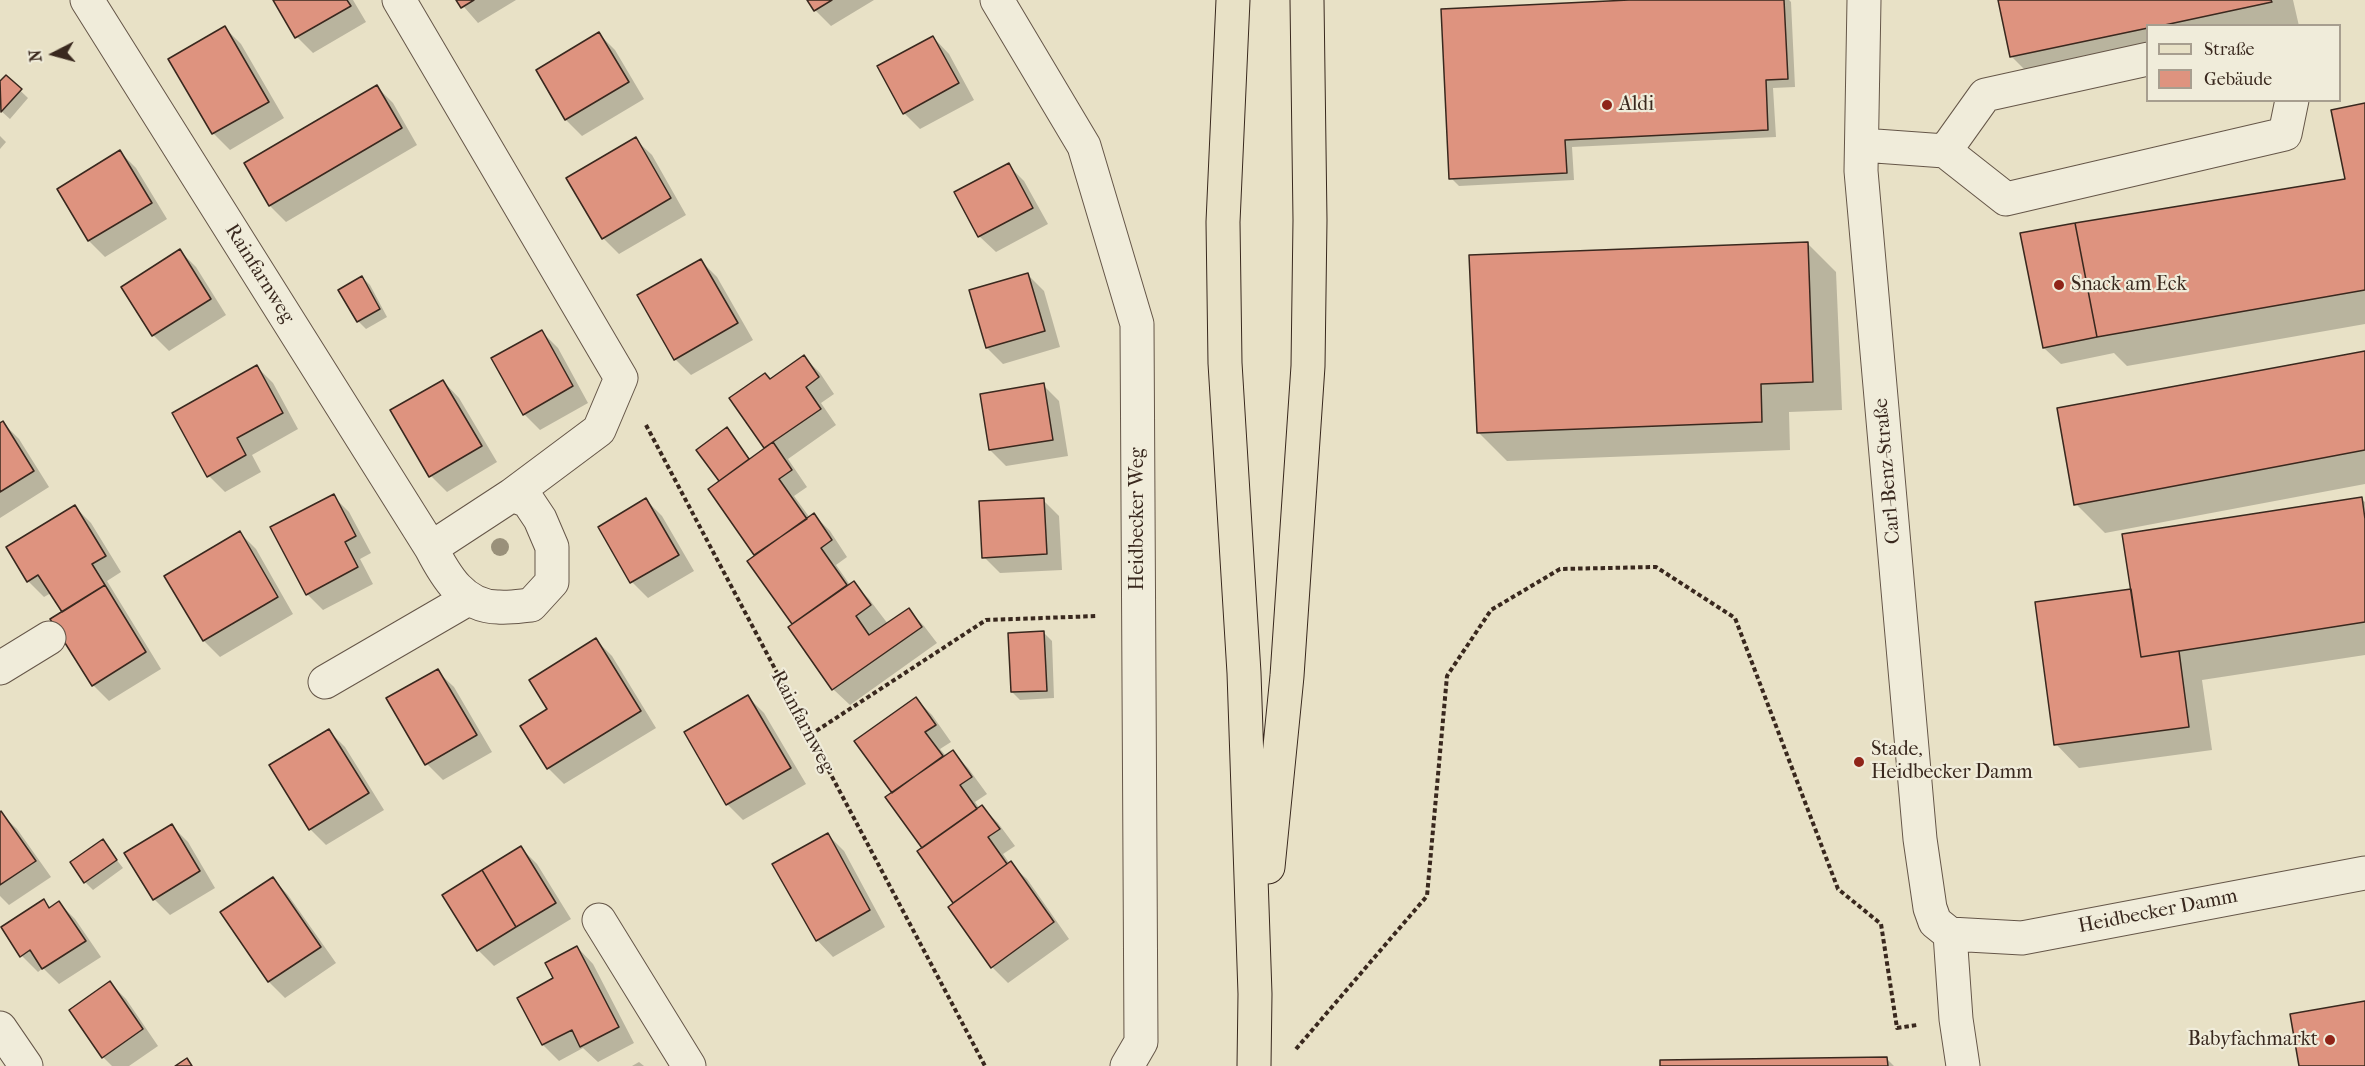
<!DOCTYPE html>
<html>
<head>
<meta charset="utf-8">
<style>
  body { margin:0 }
  #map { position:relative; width:2365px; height:1066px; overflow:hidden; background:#e8e1c6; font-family:"IM FELL French Canon",serif }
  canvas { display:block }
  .legend { position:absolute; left:2146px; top:24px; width:195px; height:78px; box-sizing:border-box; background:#f0ecda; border:2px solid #a79e8f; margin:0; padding:8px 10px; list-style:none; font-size:18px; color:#39281e }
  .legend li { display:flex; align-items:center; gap:12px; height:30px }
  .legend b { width:30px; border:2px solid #a79e8f }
  .north { position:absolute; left:24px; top:24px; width:60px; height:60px; -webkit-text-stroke:4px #f0ecda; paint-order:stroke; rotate:264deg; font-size:16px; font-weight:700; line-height:24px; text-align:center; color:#39281e }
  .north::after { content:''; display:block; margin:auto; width:21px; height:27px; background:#39281e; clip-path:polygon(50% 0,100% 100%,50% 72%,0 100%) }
</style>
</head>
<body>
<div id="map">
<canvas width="2365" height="1066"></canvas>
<ul class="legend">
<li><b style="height:8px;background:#e8e1c6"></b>Straße</li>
<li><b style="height:16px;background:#de937f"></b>Gebäude</li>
</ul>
<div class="north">N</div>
</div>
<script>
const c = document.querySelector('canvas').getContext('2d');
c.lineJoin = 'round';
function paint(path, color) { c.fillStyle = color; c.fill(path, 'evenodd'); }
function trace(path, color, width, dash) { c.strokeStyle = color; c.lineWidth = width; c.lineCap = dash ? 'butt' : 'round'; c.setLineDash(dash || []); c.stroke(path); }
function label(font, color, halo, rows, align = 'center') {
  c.font = font + ' "IM FELL French Canon",serif'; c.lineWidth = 4.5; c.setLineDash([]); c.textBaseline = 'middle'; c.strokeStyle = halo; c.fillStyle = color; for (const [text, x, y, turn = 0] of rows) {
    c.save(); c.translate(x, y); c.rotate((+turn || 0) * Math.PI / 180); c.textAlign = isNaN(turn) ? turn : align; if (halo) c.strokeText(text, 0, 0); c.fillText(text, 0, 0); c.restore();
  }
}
const shadow = new Path2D(`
  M275,0H353L366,22L313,53L297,37Z
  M458,0H516L478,23Z
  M809,0H874L831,26L815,10Z
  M1659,0H1789L1791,2L1795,87L1773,88L1776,137L1572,147L1574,180L1459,186L1451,178Z
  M2000,0H2293L2299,26H2148V63L2040,85L2011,56Z
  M225,28L241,44L284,118L230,150L214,134L170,59Z
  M599,34L615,50L644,99L582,136L566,120L538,71Z
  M933,37L949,54L974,100L920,129L904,113Z
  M6,77L28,98L10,119L0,110V83Z
  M377,87L393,103L417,145L286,222L270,206L246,164Z
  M2365,104V324L2127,366L2114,353L2061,364L2044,348L2346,181Z
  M0,136L6,142L0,149Z
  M635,139L652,155L686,215L619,254L603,238Z
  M120,152L136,168L167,219L105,257L89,241L59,189Z
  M1008,165L1024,181L1048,224L996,252L979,236Z
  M1807,243L1836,272L1842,410L1789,412L1790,450L1507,461L1478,432Z
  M180,251L196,267L226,315L169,351L153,335Z
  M701,261L717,277L753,340L691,375L675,359Z
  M1028,275L1044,291L1060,347L1003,364L987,348Z
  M362,277L370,285L387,317L366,329L358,321Z
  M542,332L558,348L588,403L540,430L524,414Z
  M2365,352V484L2105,533L2076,504Z
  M804,357L820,373L834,394L821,403L836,425L788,459L807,487L794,496L810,518L814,515L830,531L847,557L836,565L850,585L853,583L869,599L888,624L908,610L924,626L937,643L850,705L833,689L794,625L749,561L756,556L710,489L721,481L698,450L727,429L751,460L767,449L732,399L771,380Z
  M257,367L273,383L298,429L252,455L261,472L225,492L209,476Z
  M443,381L459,398L497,462L447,492L431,476Z
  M1043,385L1059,401L1068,456L1006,466L990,450Z
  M3,423L19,439L49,487L0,518V425Z
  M333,496L349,512L371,553L360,559L373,584L323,610L307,594Z
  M2361,499L2365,502V655L2202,680L2212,750L2079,768L2056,744L2132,590Z
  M646,500L662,516L694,571L648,598L632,582L600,527Z
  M1043,500L1059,516L1062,570L1000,573L984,557Z
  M75,507L91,523L121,572L107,581L161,669L109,701L93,685L64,612L51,593L44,597L28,581Z
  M240,533L256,549L293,614L220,657L204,641L166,576Z
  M1044,633L1052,641L1054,698L1020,700L1012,692Z
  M596,640L612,656L656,728L564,784L548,768L549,710Z
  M437,671L454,687L492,752L443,780L427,764L388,699Z
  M748,697L764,713L806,784L743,820L727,804Z
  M916,699L932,715L951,742L940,749L946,756L952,752L968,768L987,794L975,802L980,809L982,807L998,823L1015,846L1003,854L1010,864L1027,879L1069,939L1008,983L992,967L955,903L919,852L924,849L894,794Z
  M329,731L345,747L384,810L326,845L310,829Z
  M0,813L17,829L51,877L9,905L0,896Z
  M172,826L188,842L215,888L170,915L154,899Z
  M828,835L844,851L885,927L833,957L817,940Z
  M102,841L123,868L93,890L85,882Z
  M521,848L537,864L571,919L494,966L478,950L444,895Z
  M272,878L288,895L336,963L285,998L269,982L223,913Z
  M44,901L51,908L59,903L75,919L101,957L59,984L43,968L38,972L22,956Z
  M577,947L593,964L634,1043L598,1062L583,1048L559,1061L543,1045L519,998L555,979Z
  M110,983L126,999L158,1046L129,1066H112L103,1057Z
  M1887,1059L1894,1066H1661Z
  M639,1062L644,1066H632Z`);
const building = new Path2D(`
  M273,0H347L351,6L295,38Z
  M456,0H474L461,8Z
  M807,0H832L814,11Z
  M1629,0H1784L1788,79L1766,80L1768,130L1565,140L1567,173L1449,179L1441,9Z
  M1998,0H2271L2272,2L2160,26H2148V28L2010,57Z
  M225,26L269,102L212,134L168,59Z
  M599,32L629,82L565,120L536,70Z
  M933,36L959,83L903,114L877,66Z
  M6,75L22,89L1,112L0,81Z
  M377,85L402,128L269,206L244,163Z
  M2365,103V290L2097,337L2075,223L2345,179L2331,110Z
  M636,137L671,198L602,239L566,178Z
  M120,150L152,203L88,241L57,189Z
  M1009,163L1033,208L978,237L954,192Z
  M2075,223L2097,337L2043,348L2020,233Z
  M1808,242L1813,382L1761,384L1762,422L1477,433L1469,255Z
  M180,249L211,299L152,336L121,287Z
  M701,259L738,323L674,360L637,295Z
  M1028,273L1045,331L986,348L969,290Z
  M362,276L380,309L357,322L338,290Z
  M542,330L573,386L523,415L491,358Z
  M2365,351V450L2074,505L2057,408Z
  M804,355L819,377L806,387L821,409L764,448L729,398L765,373L770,379Z
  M257,365L283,413L237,438L246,455L207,477L172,413Z
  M443,380L482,446L429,477L390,410Z
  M1044,383L1053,440L989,450L980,394Z
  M3,421L34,471L0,492V423Z
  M727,427L749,459L719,481L696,450Z
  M773,442L792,470L779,479L807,519L754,555L708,489Z
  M334,494L356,536L345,542L358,567L306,595L270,527Z
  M2362,497L2365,519V622L2141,657L2122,534Z
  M646,498L679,555L630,583L598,527Z
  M1044,498L1047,554L982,558L979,501Z
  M75,505L106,556L92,564L105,585L62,612L38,575L27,582L6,547Z
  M814,513L832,540L821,548L847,585L792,624L747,561Z
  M240,531L278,597L203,641L164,576Z
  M854,581L871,605L856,616L869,635L909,608L922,627L832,690L788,627Z
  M105,585L146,652L92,686L50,619Z
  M2131,589L2141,657L2179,651L2189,727L2054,745L2035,602Z
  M1044,631L1047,691L1011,692L1008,633Z
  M596,638L641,711L547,769L520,726L547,709L529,680Z
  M438,669L477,735L425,765L386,698Z
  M748,695L791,768L726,805L684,732Z
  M916,697L936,725L925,732L943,756L892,793L854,741Z
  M329,729L369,793L309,830L269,765Z
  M953,750L972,777L960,785L977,809L922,848L885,797Z
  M982,805L1000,829L988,837L1007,864L953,903L917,851Z
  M1,811L36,861L0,885V812Z
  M172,824L200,871L153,900L124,853Z
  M828,833L870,910L816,941L772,864Z
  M103,839L117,860L84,883L70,862Z
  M521,846L556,903L516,927L482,870Z
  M1011,861L1054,922L991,968L948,907Z
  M482,870L516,927L477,951L442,895Z
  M273,877L321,947L268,982L220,912Z
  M44,899L49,908L59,901L86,941L42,969L30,950L20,957L1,927Z
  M577,946L619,1027L580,1047L572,1030L542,1045L517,998L553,978L545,963Z
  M110,981L143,1029L102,1058L69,1010Z
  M2365,1001V1066H2299L2290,1014Z
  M1887,1057L1888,1066H1660V1060Z
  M187,1058L192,1066H175Z`);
const path = new Path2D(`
  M646,425L985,1066
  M810,735L986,620L1098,616
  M1296,1049L1427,896L1447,676L1491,610L1560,569L1656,567L1735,618L1838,889L1881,924L1897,1028L1917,1025`);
const minor = new Path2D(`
  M87,0L431,548L512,495L599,430L621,378L399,0
  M997,0L1084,146L1137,324L1141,1042L1127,1066
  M1864,0L1861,171L1920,839L1930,908L1935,922L1950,934
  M1862,145L1945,151L2006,199L2285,134L2292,100
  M1945,151L1985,95L2148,59
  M431,548C445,575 463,607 498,607C509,608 520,606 531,605L552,582V547L540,519L528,501L512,495
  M0,668L49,638
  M325,682L468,599
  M599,920L689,1066
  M1950,934L2022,938L2365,873
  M1950,934L1956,1019L1963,1066
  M0,1028L26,1066`);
const major = new Path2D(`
  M1233,0L1223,222L1225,363L1244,673L1255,994L1254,1066
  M1268,867L1287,676L1308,366L1310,220L1307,0`);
const trees = [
  [500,547]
];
const markers = [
  [1607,105,6,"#8f2418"],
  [2059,285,6,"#8f2418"],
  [1859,762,6,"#8f2418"],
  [2330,1040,6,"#8f2418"]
];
const poiNames = [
  ["Aldi",1619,105],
  ["Snack am Eck",2071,285],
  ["Stade,",1871,750],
  ["Heidbecker Damm",1871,773],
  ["Babyfachmarkt",2318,1040,"right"]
];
const streetNames = [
  ["Rainfarnweg",259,274,58],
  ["Carl-Benz-Straße",1888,471,-95],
  ["Heidbecker Weg",1138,519,-90],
  ["Rainfarnweg",802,722,62],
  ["Heidbecker Damm",2158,912,-11]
];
paint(shadow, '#0003');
paint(building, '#de937f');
trace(building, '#39281e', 1.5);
trace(minor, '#655648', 35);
trace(major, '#39281e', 35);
trace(path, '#39281e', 4, [4.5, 3]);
trace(minor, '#f0ecda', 33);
trace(major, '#e8e1c6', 33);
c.fillStyle = '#99907a';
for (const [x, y] of trees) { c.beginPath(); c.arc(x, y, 9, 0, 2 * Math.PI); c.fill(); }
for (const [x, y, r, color] of markers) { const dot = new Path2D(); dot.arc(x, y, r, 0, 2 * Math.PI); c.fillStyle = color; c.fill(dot); trace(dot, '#f0ecda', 2); }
label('20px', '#39281e', '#f0ecda', poiNames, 'left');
label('20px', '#39281e', '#f0ecda', streetNames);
</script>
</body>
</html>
